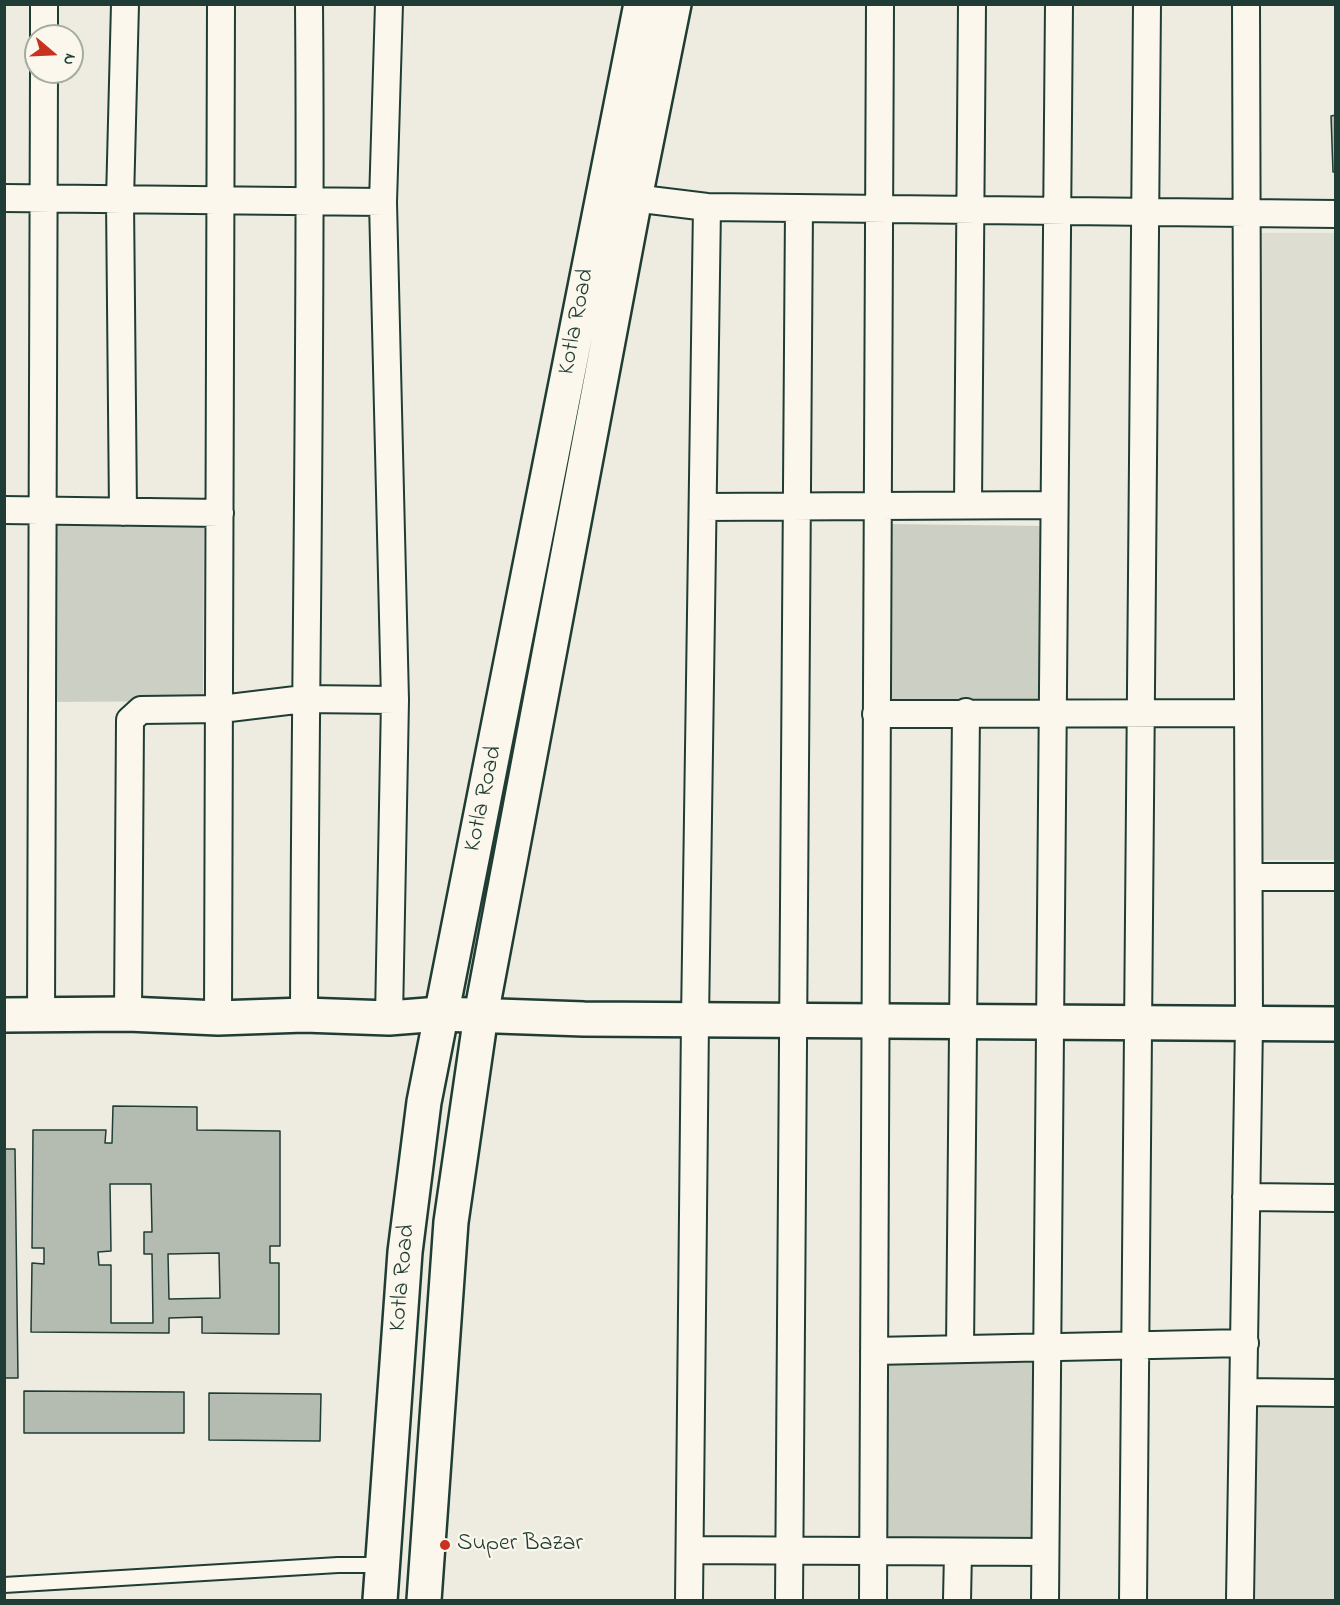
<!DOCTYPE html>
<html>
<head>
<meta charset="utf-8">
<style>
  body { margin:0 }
  #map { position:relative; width:1340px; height:1605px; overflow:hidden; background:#eeece1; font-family:"Indie Flower",sans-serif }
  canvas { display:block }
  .frame { position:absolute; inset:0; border:6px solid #1f3d34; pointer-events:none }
  .north { position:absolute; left:24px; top:24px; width:60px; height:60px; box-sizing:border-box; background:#fbf7ec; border:2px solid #a3ada2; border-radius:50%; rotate:109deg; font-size:16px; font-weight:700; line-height:24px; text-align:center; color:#1f3d34 }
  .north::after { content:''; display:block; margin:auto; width:21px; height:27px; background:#c8321e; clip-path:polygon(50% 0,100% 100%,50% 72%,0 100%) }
</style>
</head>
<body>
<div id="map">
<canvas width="1340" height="1605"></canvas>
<div class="frame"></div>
<div class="north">N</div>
</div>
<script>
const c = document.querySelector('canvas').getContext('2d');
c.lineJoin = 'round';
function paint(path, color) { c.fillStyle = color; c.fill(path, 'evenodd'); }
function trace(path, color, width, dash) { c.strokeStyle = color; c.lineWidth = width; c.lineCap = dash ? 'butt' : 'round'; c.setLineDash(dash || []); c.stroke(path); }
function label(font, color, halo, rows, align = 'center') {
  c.font = font + ' "Indie Flower",sans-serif'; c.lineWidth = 4.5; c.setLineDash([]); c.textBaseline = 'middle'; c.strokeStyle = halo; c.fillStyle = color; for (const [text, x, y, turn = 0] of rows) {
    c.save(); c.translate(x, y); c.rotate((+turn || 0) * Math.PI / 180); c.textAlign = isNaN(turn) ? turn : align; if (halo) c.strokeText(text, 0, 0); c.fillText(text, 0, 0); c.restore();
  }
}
const built = new Path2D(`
  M1261,233H1335V860H1262Z
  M1256,1406L1335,1407V1600H1255Z`);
const green = new Path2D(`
  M46,521L204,523L203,701L44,702Z
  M887,524L1045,526L1044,704L885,705Z
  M882,1360L1040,1363L1039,1540L880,1541Z`);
const building = new Path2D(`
  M1336,115V172H1333L1331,116Z
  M113,1106L197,1107V1130L280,1131V1246H270V1263H279V1334L202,1333V1317L169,1318V1333L31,1332L32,1263L44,1264V1248H32L33,1130H106L105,1143H112ZM110,1184H151L152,1232H144V1254H152L153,1323H111V1265H99L98,1252L111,1251ZM219,1253L220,1298L169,1299L168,1254Z
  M4,1149H15L18,1378H4Z
  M24,1391L184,1392V1433H24Z
  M209,1393L321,1394L320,1441L209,1440Z`);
const service = new Path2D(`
  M4,1585L338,1565H381`);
const minor = new Path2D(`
  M44,4V36
  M617,196L707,207L1336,214
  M4,198L383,202
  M968,504L972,4
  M703,507L1054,505
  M4,510L220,513
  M123,512L120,200L125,4
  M876,714L1248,713
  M1249,877H1336
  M128,1014L130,720L141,710L221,709L304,699L395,700
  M41,1015L44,72
  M304,1015C305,678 312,341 309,4
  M218,1018C221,680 221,342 221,4
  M389,1018L395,700L383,202L389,4
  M1246,1197L1336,1198
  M960,1349L966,712
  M874,1351L1245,1343
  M1244,1392L1336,1393
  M690,1550L1045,1552
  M689,1600L695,1020L707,207
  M789,1600L799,208
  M873,1600L880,4
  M957,1600L958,1552
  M1045,1600L1059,4
  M1133,1600L1147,4
  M1240,1600L1249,1024L1246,4`);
const tertiary = new Path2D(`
  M4,1015L128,1014L218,1018L304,1015L389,1018L440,1014L584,1019L1336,1024`);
const secondary = new Path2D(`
  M380,1600L405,1252L424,1102L641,4
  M424,1600L451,1222L481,1015L635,198L674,4`);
const markers = [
  [445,1545,6,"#c8321e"]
];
const streetNames = [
  ["Kotla Road",578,322,-79],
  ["Kotla Road",485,799,-78],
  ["Kotla Road",404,1278,-85]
];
const poiNames = [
  ["Super Bazar",457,1545]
];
paint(built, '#ddddd2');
paint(green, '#cbcfc4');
paint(building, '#b4bbb0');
trace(building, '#1f3d34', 1.5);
trace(service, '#1f3d34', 18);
trace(minor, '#1f3d34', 30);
trace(tertiary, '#1f3d34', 38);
trace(secondary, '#1f3d34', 38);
trace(service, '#fbf7ec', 14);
trace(minor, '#fbf7ec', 26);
trace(tertiary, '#fbf7ec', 33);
trace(secondary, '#fbf7ec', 33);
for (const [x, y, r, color] of markers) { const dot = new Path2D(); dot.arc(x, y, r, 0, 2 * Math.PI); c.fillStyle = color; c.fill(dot); trace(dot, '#fbf7ec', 2); }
label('24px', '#1f3d34', '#fbf7ec', streetNames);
label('24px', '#1f3d34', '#fbf7ec', poiNames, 'left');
</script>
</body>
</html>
